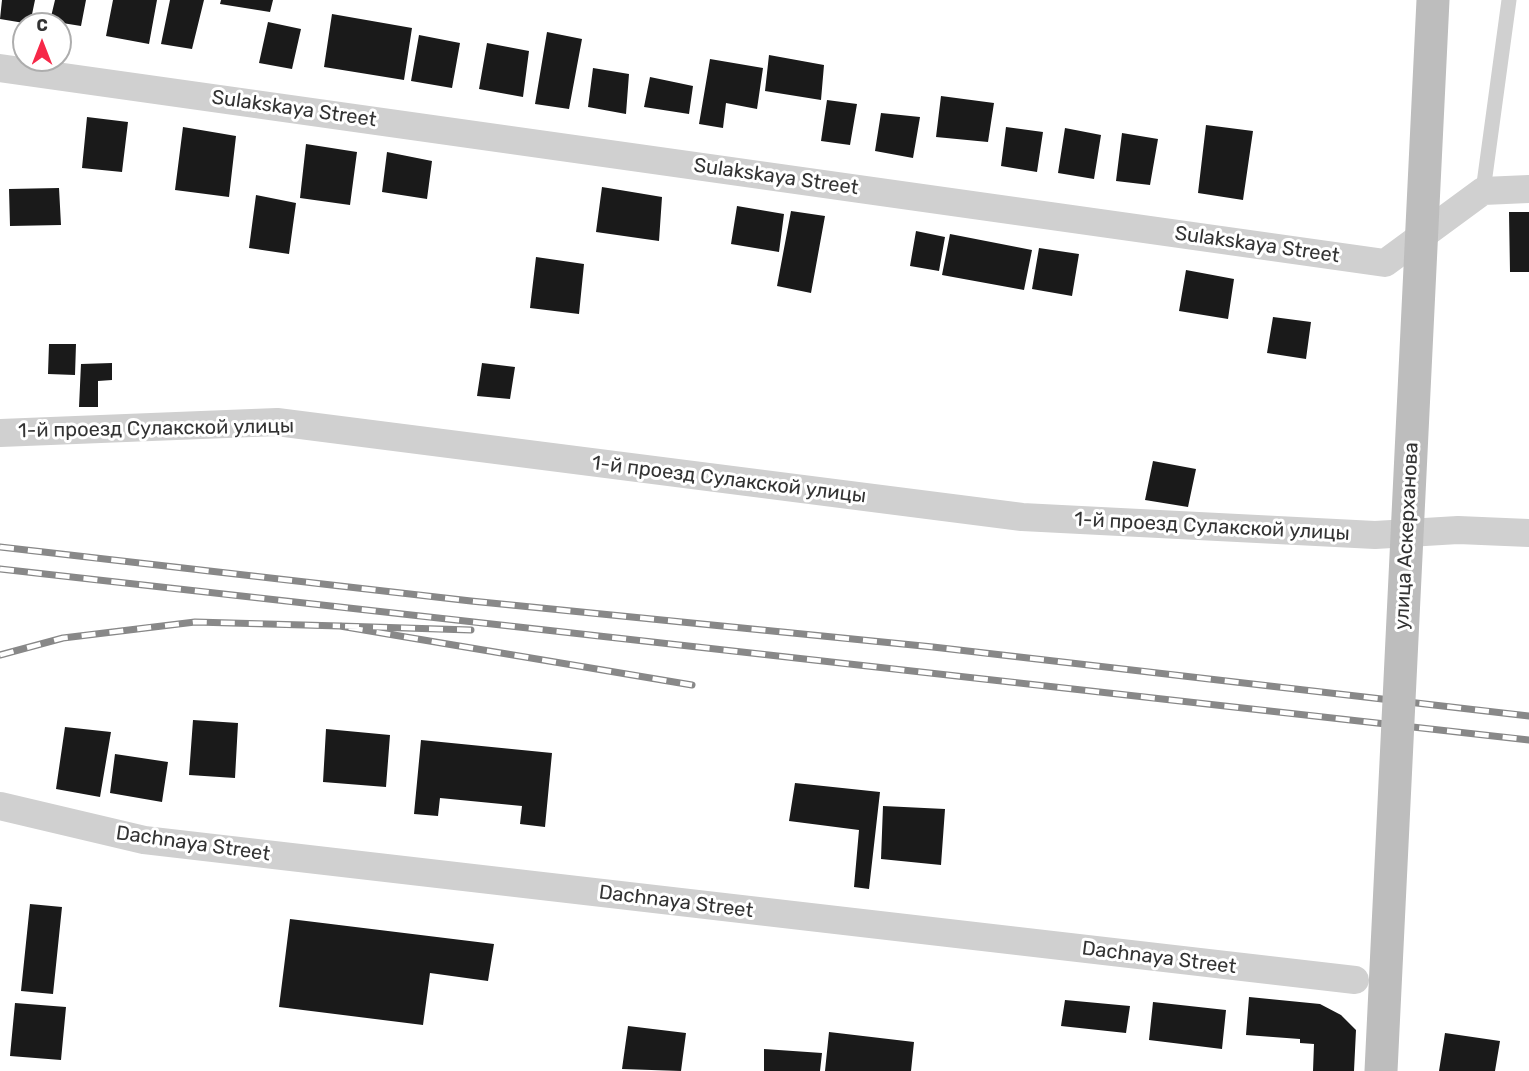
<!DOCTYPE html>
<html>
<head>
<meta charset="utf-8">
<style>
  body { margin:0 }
  #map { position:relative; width:1529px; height:1071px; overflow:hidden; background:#fff; font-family:Rubik,sans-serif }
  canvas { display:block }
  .north { position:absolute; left:12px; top:12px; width:60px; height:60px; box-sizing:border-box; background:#fff; border:2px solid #adadad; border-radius:50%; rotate:0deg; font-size:16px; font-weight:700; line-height:24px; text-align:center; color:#333 }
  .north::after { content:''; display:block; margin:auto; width:21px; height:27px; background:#f62848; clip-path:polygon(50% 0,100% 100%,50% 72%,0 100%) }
</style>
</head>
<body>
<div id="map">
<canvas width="1529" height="1071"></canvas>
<div class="north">С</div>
</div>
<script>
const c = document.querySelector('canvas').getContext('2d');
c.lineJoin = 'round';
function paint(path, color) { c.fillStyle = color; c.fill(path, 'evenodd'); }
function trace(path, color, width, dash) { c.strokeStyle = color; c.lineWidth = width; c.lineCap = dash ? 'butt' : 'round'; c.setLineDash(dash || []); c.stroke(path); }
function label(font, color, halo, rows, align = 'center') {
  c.font = font + ' Rubik,sans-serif'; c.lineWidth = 6; c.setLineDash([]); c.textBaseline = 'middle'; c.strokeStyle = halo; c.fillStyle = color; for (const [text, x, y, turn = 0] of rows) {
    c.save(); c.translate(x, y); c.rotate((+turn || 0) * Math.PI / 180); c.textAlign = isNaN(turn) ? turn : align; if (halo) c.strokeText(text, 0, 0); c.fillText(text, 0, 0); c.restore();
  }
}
const building = new Path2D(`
  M2,0H35L30,24L0,19Z
  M55,0H86L81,26L50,21Z
  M113,0H157L149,44L106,36Z
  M170,0H204L192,49L161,44Z
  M221,0H273L270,12L220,4Z
  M332,14L412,28L404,80L324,67Z
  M268,22L301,29L292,69L259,63Z
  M547,32L582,39L569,109L535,104Z
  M419,35L460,43L452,88L411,81Z
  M487,43L529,51L523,97L479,89Z
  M769,55L824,65L821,100L765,91Z
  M710,59L763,68L757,109L726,103L723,128L699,124Z
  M593,68L629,74L626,114L588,107Z
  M650,77L693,86L689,114L644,107Z
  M941,96L994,103L988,142L936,137Z
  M827,100L857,104L850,145L821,141Z
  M881,113L920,117L913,158L875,151Z
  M87,117L128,122L122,172L82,168Z
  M1206,125L1253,131L1243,200L1198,193Z
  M183,127L236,136L229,197L175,190Z
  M1006,127L1043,132L1037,172L1001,166Z
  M1065,128L1101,135L1094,179L1058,173Z
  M1122,133L1158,139L1150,185L1116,181Z
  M306,144L357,152L350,205L300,198Z
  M387,152L432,161L427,199L382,192Z
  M602,187L662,197L659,241L596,232Z
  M59,188L61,225L10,226L9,189Z
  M256,195L296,203L289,254L249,248Z
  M737,206L784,214L779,252L731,244Z
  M791,211L825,216L811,293L777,286Z
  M1509,212H1529V272H1510Z
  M916,231L945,237L939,271L910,266Z
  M950,234L1032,250L1024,290L942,275Z
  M1039,248L1079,254L1072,296L1032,289Z
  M536,257L584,264L579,314L530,308Z
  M1186,270L1234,279L1228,319L1179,311Z
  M1273,317L1311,322L1306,359L1267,353Z
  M49,344H76L75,375L48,374Z
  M112,363V380L98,381V407H79L81,364Z
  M482,363L515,367L510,399L477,396Z
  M1153,461L1196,469L1188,507L1145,500Z
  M193,720L238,723L235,778L189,775Z
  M65,727L111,732L100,797L56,789Z
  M326,729L390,735L386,787L323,782Z
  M421,740L552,753L545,827L520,824L522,806L440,798L438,816L414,814Z
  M115,754L168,762L162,802L110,793Z
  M795,783L880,792L869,889L854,887L859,830L789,821Z
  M883,806L945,809L941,865L881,859Z
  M30,904L62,907L53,994L21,991Z
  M290,919L494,944L488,981L430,973L423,1025L279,1007Z
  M1249,997L1320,1004L1341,1015L1356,1030L1354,1071H1313L1314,1044L1300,1043V1039L1246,1035Z
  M1065,1000L1130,1006L1126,1033L1061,1026Z
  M1153,1002L1226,1010L1222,1049L1149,1040Z
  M15,1003L66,1007L61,1060L10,1056Z
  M628,1026L686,1033L681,1071L622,1069Z
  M829,1032L914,1042L911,1071H825Z
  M1445,1033L1500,1041L1495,1071H1439Z
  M764,1049L822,1053L820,1071H764Z`);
const lane = new Path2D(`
  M1483,191L1509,0`);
const street = new Path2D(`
  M0,68L1385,263L1483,191L1529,189
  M0,433L277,422L1022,517L1375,535L1458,530L1529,533
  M0,806L144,840L1355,980`);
const rail = new Path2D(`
  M0,547L471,601L933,647L1529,716
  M0,569L1529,740
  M471,630L340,626L692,685
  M0,655L63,638L195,622L340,626`);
const secondaryBridge = new Path2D(`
  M1381,1071L1433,0`);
const streetNames = [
  ["Sulakskaya Street",294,109,8],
  ["Sulakskaya Street",776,177,8],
  ["Sulakskaya Street",1257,245,8],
  ["1-й проезд Сулакской улицы",156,429,-1],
  ["1-й проезд Сулакской улицы",729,480,7],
  ["1-й проезд Сулакской улицы",1212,527,3],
  ["улица Аскерханова",1407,536,-87],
  ["Dachnaya Street",193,844,8],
  ["Dachnaya Street",676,902,7],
  ["Dachnaya Street",1159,958,7]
];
paint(building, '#1a1a1a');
trace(lane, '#d0d0d0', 15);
trace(street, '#d0d0d0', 28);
trace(rail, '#888', 7);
trace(rail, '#fff', 4.5, [14]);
trace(secondaryBridge, '#bdbdbd', 33);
label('20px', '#333', '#fff', streetNames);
</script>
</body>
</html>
